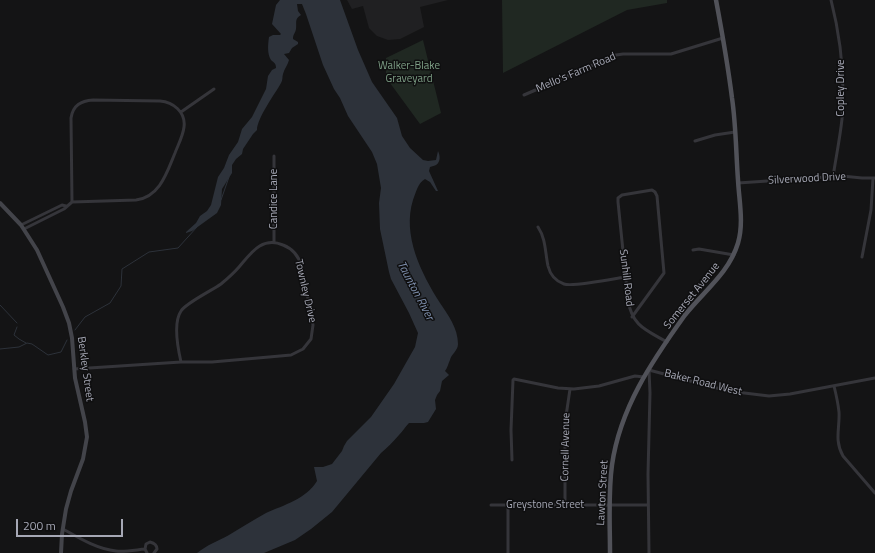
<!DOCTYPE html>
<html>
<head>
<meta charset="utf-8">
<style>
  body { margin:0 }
  #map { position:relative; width:875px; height:553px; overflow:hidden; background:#141415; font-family:"Titillium Web",sans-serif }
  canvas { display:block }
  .scale { position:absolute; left:16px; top:519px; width:107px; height:18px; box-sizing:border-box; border:2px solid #a6a8b5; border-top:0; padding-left:5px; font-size:12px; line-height:14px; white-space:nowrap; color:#a6a8b5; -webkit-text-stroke:3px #0f0f10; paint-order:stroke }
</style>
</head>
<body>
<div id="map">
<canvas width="875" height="553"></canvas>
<div class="scale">200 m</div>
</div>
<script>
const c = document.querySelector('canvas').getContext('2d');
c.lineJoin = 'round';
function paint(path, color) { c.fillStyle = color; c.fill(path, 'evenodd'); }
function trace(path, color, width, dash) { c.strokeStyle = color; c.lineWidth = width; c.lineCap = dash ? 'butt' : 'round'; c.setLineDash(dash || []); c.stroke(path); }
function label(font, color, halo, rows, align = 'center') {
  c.font = font + ' "Titillium Web",sans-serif'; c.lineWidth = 3; c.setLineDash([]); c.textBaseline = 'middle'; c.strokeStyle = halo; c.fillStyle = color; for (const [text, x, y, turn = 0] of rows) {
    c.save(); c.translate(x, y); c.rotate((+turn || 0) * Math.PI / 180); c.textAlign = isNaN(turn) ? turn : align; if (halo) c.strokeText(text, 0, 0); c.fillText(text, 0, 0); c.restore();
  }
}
const built = new Path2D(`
  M347,0H448L420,7L424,27L400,39L388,40L377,36L369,28L363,6L352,9Z`);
const green = new Path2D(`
  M502,0H667V3L627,10L503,73Z
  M423,40L441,113L420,124L390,83L386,73V58Z`);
const water = new Path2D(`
  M280,0H340L358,50L372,82L397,118L402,136L410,148L423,160L428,161L436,160L438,151C440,155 441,162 436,165C435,166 432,166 430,167L429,171L438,191H436L430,182L425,179C418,183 416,192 413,200C402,235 421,273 440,303C448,315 458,328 458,344C458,351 451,354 450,360C448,364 448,367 445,371L449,375L442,381L440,391L437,395L435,400L436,409L428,422L424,423H409C405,427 403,431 399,435C393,442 387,448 381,453L332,512L311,529L295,540L264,553H197C207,545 218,541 229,535C241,528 253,520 266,513C284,505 306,499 317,481L314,467H323L332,464L342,451L344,446L347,441L371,417L394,384L415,347L418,333L409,313L391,279L389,272L380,229L379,203L381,188L377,164L372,152L348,116L340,98L334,89L323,65L306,14L302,4H297L298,11L301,15C294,19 297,23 296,29C295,34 293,34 293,39L298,42V44L292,48L289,53L284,54L289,60C288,65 284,69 283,74C282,77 283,80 281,83C275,94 257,118 257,130L253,134L243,149L242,154L236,159L232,165V173L222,189L221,205L217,213L192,231L186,233V232L196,223L200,216L207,211L211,205L218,177L224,168L229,155L238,142L242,129L252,117L266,89L268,76L272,70L276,68C276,63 274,63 271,60C267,54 268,44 269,37L273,35H280L281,34L272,24L276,5Z`);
const stream = new Path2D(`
  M221,200L229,177
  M0,305L17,323
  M17,327L14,335L19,339L26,343
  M75,330L85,317L110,303L121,286L122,269L149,252L178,248L197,227
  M0,349L19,347L27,343L32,344L48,355L61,352L67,340`);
const street = new Path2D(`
  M831,0C841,39 845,79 842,119C840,138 836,157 833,177
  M524,95L616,55L623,54H671L723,38
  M181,112L214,89
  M695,141L715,135L735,132
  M738,183L842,176L862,178H875
  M21,225L62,205L66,206
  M538,227C546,239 545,252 548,266C550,274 555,281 564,284C573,287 613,279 625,277
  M24,229L64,209L72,202L136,200C160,197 167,172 175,153C178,145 183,136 184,127C186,112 173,102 160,101L93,100C81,101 73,105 71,118L72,202
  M274,242V156
  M693,250L699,249L734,255
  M862,257L871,210L873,178
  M632,317L664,273L657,196L655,192L652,190L622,195L618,198V202L628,300C632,326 646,330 667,342
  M74,369L181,362C178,349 173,323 181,311C186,303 211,291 221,284C227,279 233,274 239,267C251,253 262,236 283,245C294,249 299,257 302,267L313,325L311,339L303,349L291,355L269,357L212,362H181
  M834,386C836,394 838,403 839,412C840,428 834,440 843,456L875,493
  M512,460L511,430L513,380L514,379L558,388L574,389L599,386L635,376L644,377
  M491,505H648
  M508,505V553
  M565,505V423L570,389
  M63,529C79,538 97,549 116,551C125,552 135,550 145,549
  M147,553L145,549L146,544L150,542C154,543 157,545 157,549L154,553
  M649,553L648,474L650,393L649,370L728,391L769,396L790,394L875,378`);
const secondary = new Path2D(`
  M0,203L21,225L37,250L63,307L69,323L72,338L75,378L85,422L87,437L83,459L71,491L66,509L62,534L61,553`);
const primary = new Path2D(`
  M610,553C610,524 608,494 612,465C620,408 652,361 685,315C704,291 729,273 738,243C744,223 739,200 738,180C736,153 736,125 732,98C728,66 722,32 716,0`);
const parkNames = [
  ["Walker-Blake",409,66],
  ["Graveyard",409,79]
];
const streetNames = [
  ["Mello's Farm Road",576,73,-23],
  ["Copley Drive",841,88,-90],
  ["Silverwood Drive",807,179,-3],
  ["Candice Lane",274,199,-90],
  ["Sunhill Road",626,278,83],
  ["Townley Drive",305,291,77],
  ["Somerset Avenue",692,296,-51],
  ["Berkley Street",85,369,82],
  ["Baker Road West",703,383,14],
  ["Cornell Avenue",566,447,-89],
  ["Lawton Street",603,493,-87],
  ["Greystone Street",545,505]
];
const waterNames = [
  ["Taunton River",415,291,62]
];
paint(built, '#202022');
paint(green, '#202822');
paint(water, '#2d323a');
trace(stream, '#2d323a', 1);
trace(street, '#35353a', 3);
trace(secondary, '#43444a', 4);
trace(primary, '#515259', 4.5);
label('11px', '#7e9f86', '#0f0f10', parkNames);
label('11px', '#a6a8b5', '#0f0f10', streetNames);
label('italic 12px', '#7f90ae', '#0f0f10', waterNames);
</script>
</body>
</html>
